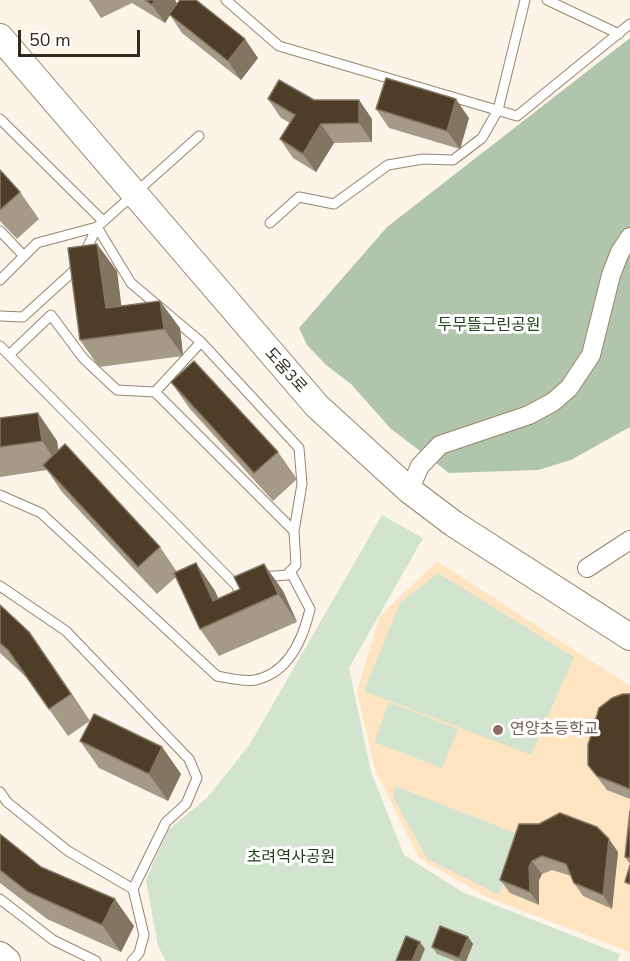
<!DOCTYPE html>
<html>
<head>
<meta charset="utf-8">
<style>
  body { margin:0 }
  #map { position:relative; width:630px; height:961px; overflow:hidden; background:#fcf4e8; font-family:"Nunito Sans",sans-serif }
  canvas { display:block }
  .scale { position:absolute; left:18px; top:30px; width:122px; height:27px; box-sizing:border-box; border:3px solid #31291e; border-top:0; padding-left:8px; font-size:18px; line-height:21px; white-space:nowrap; color:#31291e; -webkit-text-stroke:4px #fff; paint-order:stroke }
</style>
</head>
<body>
<div id="map">
<canvas width="630" height="961"></canvas>
<div class="scale">50 m</div>
</div>
<script>
const c = document.querySelector('canvas').getContext('2d');
c.lineJoin = 'round';
function paint(path, color) { c.fillStyle = color; c.fill(path, 'evenodd'); }
function trace(path, color, width, dash) { c.strokeStyle = color; c.lineWidth = width; c.lineCap = dash ? 'butt' : 'round'; c.setLineDash(dash || []); c.stroke(path); }
function label(font, color, halo, rows, align = 'center') {
  c.font = font + ' "Nunito Sans","Noto Sans KR",sans-serif'; c.lineWidth = 6; c.setLineDash([]); c.textBaseline = 'middle'; c.strokeStyle = halo; c.fillStyle = color; for (const [text, x, y, turn = 0] of rows) {
    c.save(); c.translate(x, y); c.rotate((+turn || 0) * Math.PI / 180); c.textAlign = isNaN(turn) ? turn : align; if (halo) c.strokeText(text, 0, 0); c.fillText(text, 0, 0); c.restore();
  }
}
const built = new Path2D(`
  M437,561L630,686V952L487,897L419,858L375,770L357,691L380,616Z`);
const green = new Path2D(`
  M382,515L423,538L349,668L371,772L404,855L462,892L620,954L618,961H166L158,946L146,880L168,830L207,798L250,744Z
  M438,573L574,657L531,755L364,691L400,603Z
  M389,702L458,729L442,768L374,742Z
  M395,786L520,835L499,895L427,859L393,797Z`);
const forest = new Path2D(`
  M630,38V427L571,460L538,470L449,473L391,429L351,384L326,365L307,345L299,328L387,227Z`);
const lane = new Path2D(`
  M226,0L279,46L517,116L630,24
  M547,0L619,34
  M0,119L103,221
  M270,223L299,197L334,204L388,165L423,159L453,160L482,138L498,110L525,0
  M97,227L131,283L201,342L299,448L302,484L294,531
  M0,231L24,256
  M0,280L37,243L97,227
  M0,316L23,317L78,267L97,227L199,136
  M0,346L237,586L241,599
  M9,355L51,315L83,358L117,390L155,392L294,531L296,565L287,575L262,577
  M155,392L201,342
  M0,495L41,513L217,676C228,678 244,682 255,680C289,673 303,639 310,609L290,571
  M0,586L66,631L189,759L197,778L186,804L166,822L133,889L144,935L139,953L132,961
  M0,792L7,802L68,851L133,889
  M0,899L53,940L96,961`);
const street = new Path2D(`
  M409,490L420,466L440,445L529,415L553,402L569,388L591,355L611,275L620,252L630,237
  M587,568L630,540`);
const secondary = new Path2D(`
  M0,37L317,406L409,490L454,524L630,637
  M0,955L7,961`);
const wall = new Path2D(`
  M89,0H175L177,4L258,58L241,80L182,33L170,15L165,23L132,3L101,18Z
  M268,99L314,100H359L372,119V142L334,143L316,172L293,158L280,139L290,123L281,118Z
  M376,109L469,118L460,149L389,128Z
  M0,170L20,192L39,219L17,239L0,221Z
  M117,271L121,306L180,328L183,356L99,367L80,340Z
  M171,382L278,452L297,479L273,501L190,409Z
  M38,413L57,441L58,450L160,547L177,572L196,563L215,591L218,599L240,589L264,564L283,591L297,622L219,656L200,629L176,577L157,594L62,492L47,470L0,477V418Z
  M0,605L48,659L90,721L162,747L181,774L168,801L99,768L80,741L90,721L68,736L27,678L0,653Z
  M630,694V799L607,790L588,765Z
  M630,811V864L625,857Z
  M519,824L618,852L612,909L583,896L574,883L571,876L552,870L542,874L539,880V905L510,893L500,880Z
  M0,834L41,867L134,926L121,952L47,919L0,883Z
  M468,937L473,944L466,961H455L437,954L432,947Z`);
const shadedWall = new Path2D(`
  M155,0H175L177,4L165,23L152,5Z
  M245,39L258,58L241,80L228,61Z
  M456,99L469,118L460,149L447,131Z
  M359,100L372,119V142L359,123Z
  M321,124L334,143L316,172L303,154Z
  M97,244L117,271L125,335L106,308Z
  M160,301L180,328L183,356L164,329Z
  M38,413L57,441L61,469L42,441Z
  M196,563L215,591L227,617L213,601Z
  M264,564L283,591L297,622L278,594Z
  M29,632L48,659L90,721L71,694Z
  M162,747L181,774L168,801L149,774Z
  M609,839L618,852L612,909L603,895Z
  M532,861L542,874L539,880V905L530,892L529,867Z
  M115,899L134,926L121,952L102,925Z
  M468,937L473,944L466,961H462L459,958Z
  M420,942L425,949L420,961H412Z`);
const building = new Path2D(`
  M145,0H155L152,5Z
  M180,0H196L245,39L228,61L169,14Z
  M386,78L456,99L447,131L376,109Z
  M279,80L314,100H359V123L321,124L303,154L280,139L295,115L268,99Z
  M0,170L20,192L0,210Z
  M97,244L106,308L160,301L164,329L80,340L68,248Z
  M194,361L278,452L254,473L171,382Z
  M38,413L42,441L0,447V418Z
  M65,444L160,547L138,567L43,465Z
  M196,563L213,601L240,589L234,577L264,564L278,594L200,629L174,573Z
  M0,605L29,632L71,694L49,709L8,650L0,643Z
  M623,694H630V789L597,776L588,765V745L599,708L612,698Z
  M94,714L162,747L149,774L80,741Z
  M630,811V858L625,857Z
  M560,813L597,827L609,839L603,895L574,883L566,864L542,856L532,861L529,867L530,892L500,880L519,824H539Z
  M0,834L41,867L115,899L102,925L28,892L0,870Z
  M630,865V884L625,882Z
  M440,926L468,937L459,958L432,947Z
  M406,936L420,942L412,961H396Z`);
const markers = [
  [498,730,6,"#8d6e63"]
];
const parkNames = [
  ["두무뜰근린공원",489,326],
  ["초려역사공원",291,858]
];
const streetNames = [
  ["도움3로",285,371,48]
];
const educationNames = [
  ["연양초등학교",510,730]
];
paint(built, '#fee4c1');
paint(green, '#d2e4cf');
paint(forest, '#b1c5ad');
trace(lane, '#98856b', 11);
trace(street, '#98856b', 20);
trace(secondary, '#98856b', 28);
trace(lane, '#fff', 9);
trace(street, '#fff', 18);
trace(secondary, '#fff', 26);
paint(wall, '#a59988');
paint(shadedWall, '#827562');
paint(building, '#4e3e28');
trace(building, '#827562', 1.5);
for (const [x, y, r, color] of markers) { const dot = new Path2D(); dot.arc(x, y, r, 0, 2 * Math.PI); c.fillStyle = color; c.fill(dot); trace(dot, '#fff', 2); }
label('16px', '#1f3e1a', '#fff', parkNames);
label('16px', '#31291e', '#fff', streetNames);
label('16px', '#785e54', '#fff', educationNames, 'left');
</script>
</body>
</html>
